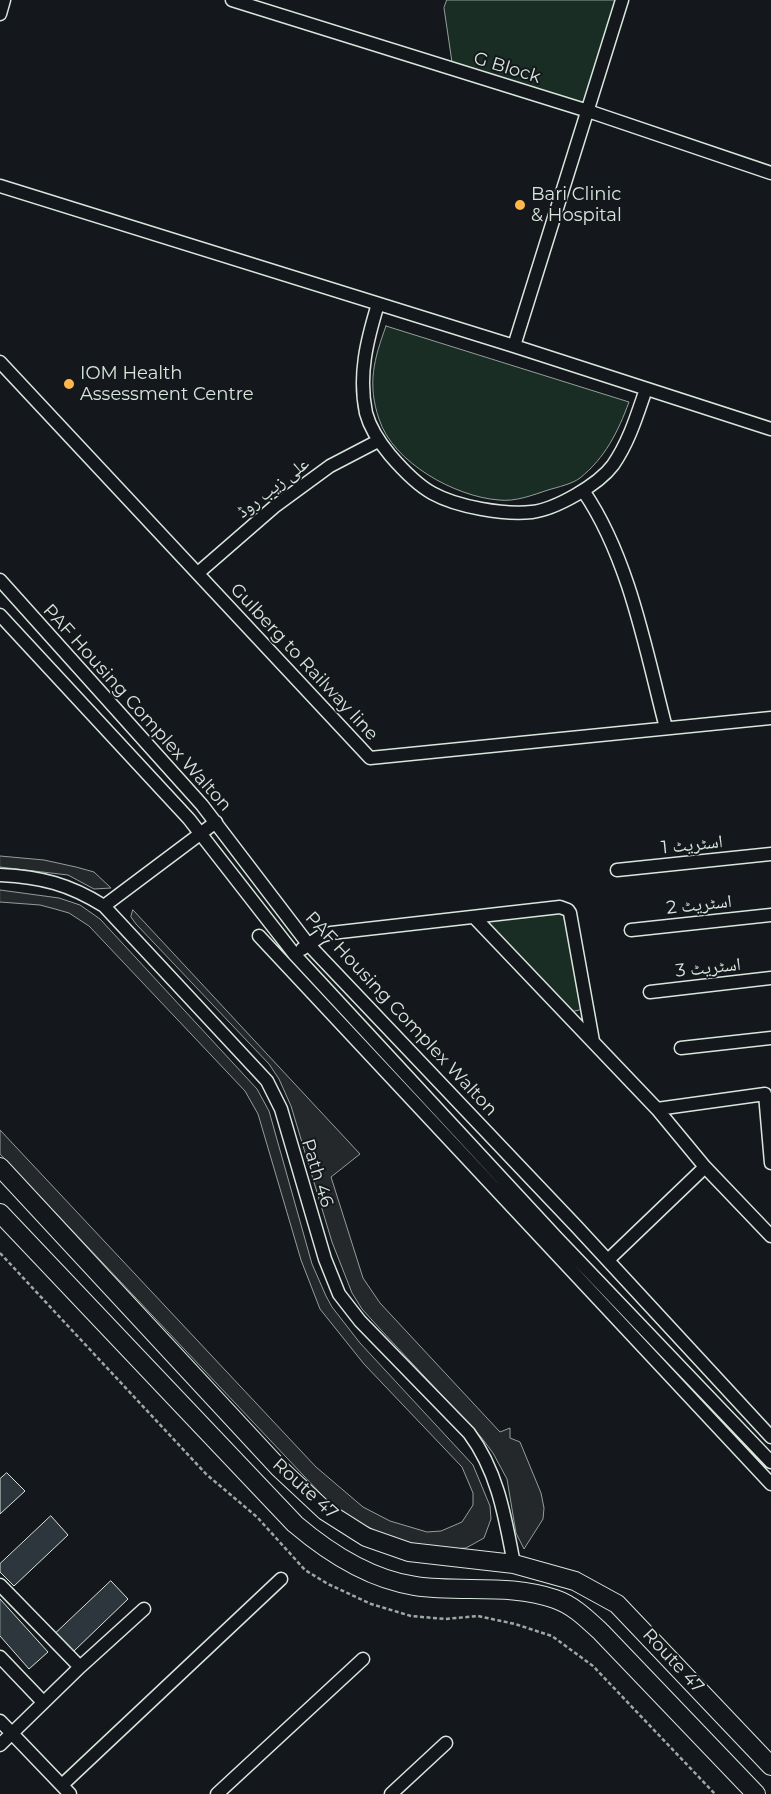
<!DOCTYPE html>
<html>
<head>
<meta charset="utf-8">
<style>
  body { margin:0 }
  canvas { display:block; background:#14181c }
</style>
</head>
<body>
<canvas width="771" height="1794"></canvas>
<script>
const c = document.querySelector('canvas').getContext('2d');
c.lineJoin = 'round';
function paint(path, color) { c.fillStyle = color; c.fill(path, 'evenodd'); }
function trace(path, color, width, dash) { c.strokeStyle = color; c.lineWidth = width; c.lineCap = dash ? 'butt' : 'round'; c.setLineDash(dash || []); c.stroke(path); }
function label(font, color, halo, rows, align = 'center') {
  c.font = font + ' Montserrat,"Noto Naskh Arabic",sans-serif'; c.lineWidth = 4; c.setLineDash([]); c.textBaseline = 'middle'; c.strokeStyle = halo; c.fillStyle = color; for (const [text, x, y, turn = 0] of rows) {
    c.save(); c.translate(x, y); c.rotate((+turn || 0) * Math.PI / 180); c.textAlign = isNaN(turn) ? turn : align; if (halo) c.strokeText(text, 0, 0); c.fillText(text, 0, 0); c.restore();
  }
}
const green = new Path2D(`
  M447,0H622L588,111L453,69L444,8Z
  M386,326L629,402C618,432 605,458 580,478C572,484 558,487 548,490C533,495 515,502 499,500C456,497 393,463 379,419C367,384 374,359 386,326Z
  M563,913L584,1009L570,1012L485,921Z`);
const parking = new Path2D(`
  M0,856L44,860L76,867L94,872L111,888L94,889L68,875L0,867Z
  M0,890L59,898L80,905L100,919L257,1089L269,1111L312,1264L326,1296L332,1307L360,1343L473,1465L490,1506L491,1519L484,1538L466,1548L452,1549L418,1547L394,1540L337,1511L0,1154V1130L316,1467L363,1507L390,1521L427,1532L441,1531L462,1522L473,1505V1493L462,1467L364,1364L320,1309L301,1260L258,1114L245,1091L89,926L69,913L55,909L40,905L0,902Z
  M133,910L360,1154L331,1177L363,1278L380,1303L500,1432L510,1428V1438L520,1442L541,1493L544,1508L543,1519L524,1549L516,1533L507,1479L493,1453L481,1437L381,1330L362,1309L352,1293L332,1242L291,1106L279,1079L269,1064L136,924L131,917Z`);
const building = new Path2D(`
  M7,1473L25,1491L0,1514V1479Z
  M51,1516L68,1535L14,1586L0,1572V1564Z
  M111,1581L128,1599L74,1651L56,1633Z
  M0,1599L48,1652L29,1669L0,1636Z`);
const path = new Path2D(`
  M0,1253L206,1474L257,1517L305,1570L328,1584L371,1604L411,1616L445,1619L478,1616L515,1624L552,1636L593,1666L715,1794`);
const street = new Path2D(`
  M232,0L588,111L771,173
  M0,14L4,0
  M0,186L514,346L622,0
  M378,304C367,340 358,375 366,413C370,428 380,443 390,455C402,469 416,484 432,493C457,507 504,515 532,512C556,509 598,485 613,465C629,442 637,415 646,389
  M514,346L771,429
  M0,362L370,758L771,718
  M584,492C629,558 646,651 666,728
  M198,573L274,507L330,466L378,441
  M0,580L202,805L308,944L576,1226L771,1437
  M0,615L189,819L295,955L557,1238L771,1462
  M617,870L771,854
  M0,875C41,877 69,884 104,906L267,1081L281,1109L325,1259L339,1294L360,1321L469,1433C498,1472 505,1517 514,1564
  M104,906L216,822
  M474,917L657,1109L705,1167L771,1236
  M631,930L771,915
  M259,936L771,1484
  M302,949L321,936L331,933L560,907L568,910L570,913L593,1041
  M650,992L771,978
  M681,1048L771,1038
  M657,1109L765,1094L771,1163
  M608,1260L705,1167
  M0,1585L80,1667
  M0,1657L43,1702
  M0,1721L70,1794
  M0,1745L80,1667L144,1609
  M62,1785L281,1579
  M217,1794L363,1659
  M391,1794L446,1743`);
const secondary = new Path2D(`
  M0,1167L279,1468L325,1511L366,1537L409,1552L514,1564L575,1581L617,1604L771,1766
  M0,1213L295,1524C329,1553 369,1579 415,1586C461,1593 510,1583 555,1599C573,1605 587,1619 601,1632L756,1794`);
const markers = [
  [520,205,6,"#ffb74d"],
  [69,384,6,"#ffb74d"]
];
const streetNames = [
  ["G Block",507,68,17],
  ["علی زیب روڈ",273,488,-38],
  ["Gulberg to Railway line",304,662,47],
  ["PAF Housing Complex Walton",137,708,48],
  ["اسٹریٹ 1",692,845,-6],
  ["اسٹریٹ 2",699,905,-6],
  ["اسٹریٹ 3",708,968,-6],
  ["PAF Housing Complex Walton",401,1014,47],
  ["Path 46",317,1173,73],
  ["Route 47",305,1489,42],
  ["Route 47",673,1661,47]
];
const poiNames = [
  ["Bari Clinic",531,195],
  ["& Hospital",531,216],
  ["IOM Health",80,374],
  ["Assessment Centre",80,395]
];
paint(green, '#1a2d24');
trace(green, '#939e99', 1);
paint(parking, '#24282b');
trace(parking, '#939e99', 1);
paint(building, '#2c363c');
trace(building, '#d8e6dc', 1);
trace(street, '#d8e6dc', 15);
trace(secondary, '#d8e6dc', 20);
trace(path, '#9da8a2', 2.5, [4, 2.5]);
trace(street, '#14181c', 12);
trace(secondary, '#14181c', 18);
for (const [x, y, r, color] of markers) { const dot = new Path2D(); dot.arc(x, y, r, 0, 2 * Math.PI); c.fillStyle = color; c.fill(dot); trace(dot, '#14181c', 2); }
label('18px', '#d8e6dc', '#14181c', streetNames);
label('18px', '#d8e6dc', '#14181c', poiNames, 'left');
</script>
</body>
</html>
